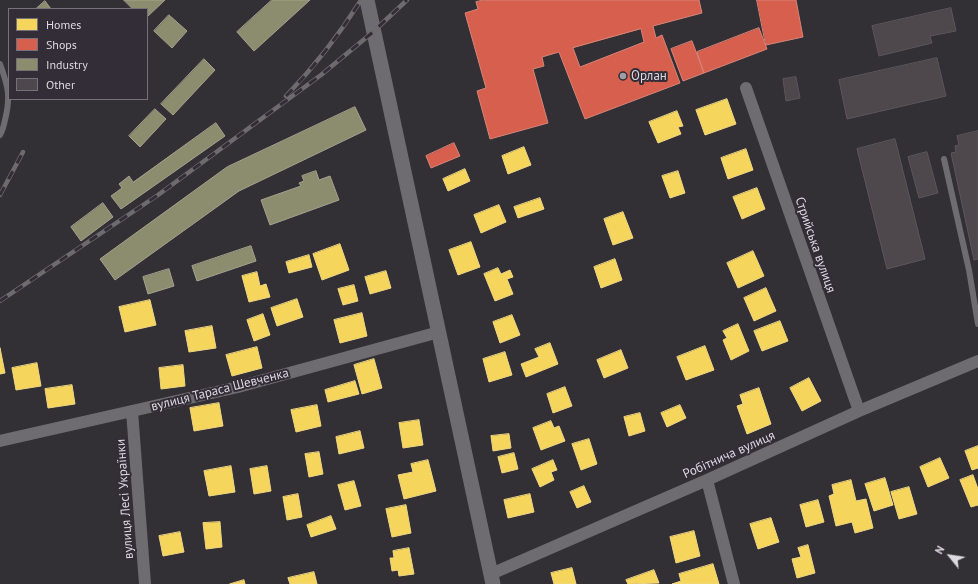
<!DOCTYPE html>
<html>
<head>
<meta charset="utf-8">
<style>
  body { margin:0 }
  #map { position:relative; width:978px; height:584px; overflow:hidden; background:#322f35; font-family:"PT Sans",sans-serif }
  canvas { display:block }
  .legend { position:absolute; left:8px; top:8px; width:140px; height:92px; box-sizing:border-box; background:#322d37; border:1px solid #76727b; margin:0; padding:5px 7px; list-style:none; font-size:12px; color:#dcd9e0 }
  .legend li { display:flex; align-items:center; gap:8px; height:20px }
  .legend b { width:20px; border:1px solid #76727b }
  .north { position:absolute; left:930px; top:536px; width:40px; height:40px; -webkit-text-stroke:3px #322d37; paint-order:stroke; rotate:300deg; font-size:11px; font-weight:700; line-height:16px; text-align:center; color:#dcd9e0 }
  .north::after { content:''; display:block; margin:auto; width:14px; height:18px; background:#dcd9e0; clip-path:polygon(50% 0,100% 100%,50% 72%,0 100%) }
</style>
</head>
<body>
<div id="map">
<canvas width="978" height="584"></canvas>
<ul class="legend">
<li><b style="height:11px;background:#f6d55c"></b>Homes</li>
<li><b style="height:11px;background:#d6604d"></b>Shops</li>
<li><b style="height:11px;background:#8c8c6e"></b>Industry</li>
<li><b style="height:11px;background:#4e484d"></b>Other</li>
</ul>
<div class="north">N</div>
</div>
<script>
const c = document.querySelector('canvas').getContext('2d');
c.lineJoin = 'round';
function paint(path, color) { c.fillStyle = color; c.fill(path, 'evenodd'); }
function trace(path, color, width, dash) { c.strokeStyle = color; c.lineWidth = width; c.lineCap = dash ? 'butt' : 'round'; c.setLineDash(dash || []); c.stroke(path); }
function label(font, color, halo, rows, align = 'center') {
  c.font = font + ' "PT Sans",sans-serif'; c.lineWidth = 4; c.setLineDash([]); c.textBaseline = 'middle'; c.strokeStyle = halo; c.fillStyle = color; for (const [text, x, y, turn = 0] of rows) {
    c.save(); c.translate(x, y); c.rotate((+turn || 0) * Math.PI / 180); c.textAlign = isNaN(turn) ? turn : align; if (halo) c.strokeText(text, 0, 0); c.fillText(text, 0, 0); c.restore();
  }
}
const homes = new Path2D(`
  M727,99L736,124L705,135L696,110Z
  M677,111L683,126L678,127L681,134L658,143L649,122Z
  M524,147L531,165L508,174L502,156Z
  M746,149L753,170L728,179L721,158Z
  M465,169L470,181L448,191L443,179Z
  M678,171L685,193L670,198L662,176Z
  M757,188L765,209L742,219L733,197Z
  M540,198L544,209L518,218L514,207Z
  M499,205L506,222L481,233L474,215Z
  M623,212L633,238L613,245L604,219Z
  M471,242L480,267L458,275L449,250Z
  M340,244L349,270L322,280L313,254Z
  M753,251L764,276L738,288L727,263Z
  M309,255L312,267L289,273L286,262Z
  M615,259L622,280L601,288L594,267Z
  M498,268L501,274L510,270L513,277L507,279L513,294L495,301L484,274Z
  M386,271L391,288L370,294L365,277Z
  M257,272L260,286L266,284L270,297L249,302L242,276Z
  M354,285L358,301L343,305L338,289Z
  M766,288L776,311L754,321L744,298Z
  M297,299L303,317L277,326L271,308Z
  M150,300L156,325L125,332L119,307Z
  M362,313L367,336L340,343L334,320Z
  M263,314L270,335L254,341L247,320Z
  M512,315L520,335L500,343L493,322Z
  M780,321L788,341L762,351L754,331Z
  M738,324L749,351L731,360L723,340L727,338L723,331Z
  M212,326L216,348L189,352L185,331Z
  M550,343L558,364L526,377L521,364L539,357L535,349Z
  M705,346L714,370L686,380L677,357Z
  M257,347L262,368L232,376L226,355Z
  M0,348L5,373L0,374Z
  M621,350L628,368L604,378L597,360Z
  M505,352L512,375L489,382L483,359Z
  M374,359L382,388L362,394L354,365Z
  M37,363L41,386L16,390L12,368Z
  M183,365L185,386L161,389L159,368Z
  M809,378L821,401L802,411L790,388Z
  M355,381L359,394L328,402L325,390Z
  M72,385L75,404L48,408L45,389Z
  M565,387L572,406L553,413L547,394Z
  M759,388L771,424L747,434L737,406L743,404L740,395Z
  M219,403L223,426L194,431L190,408Z
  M317,405L321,426L296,432L291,410Z
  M680,405L686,418L667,427L661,413Z
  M640,413L645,431L629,436L624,417Z
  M419,420L423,445L403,448L399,423Z
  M551,421L554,428L559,426L565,441L541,450L533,428Z
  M360,431L364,448L339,454L336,437Z
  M509,434L511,448L493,451L491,436Z
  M589,439L597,464L581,470L572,444Z
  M978,446V468L972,470L965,451Z
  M319,452L323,474L309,477L305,454Z
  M514,453L518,469L502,473L498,457Z
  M940,458L949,478L928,487L920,467Z
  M428,460L436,491L404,499L398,475L413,472L411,464Z
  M553,460L557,470L551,472L554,480L540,487L532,469Z
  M231,466L235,492L209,496L204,471Z
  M267,466L271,491L254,494L250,469Z
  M973,475L978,489V505L971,507L960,480Z
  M885,478L893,505L874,511L865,484Z
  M851,480L856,501L866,499L873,528L855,533L852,522L836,526L829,496L834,494L832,485Z
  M354,481L361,506L345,510L338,485Z
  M584,486L591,502L577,508L570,492Z
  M909,487L917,514L899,519L891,492Z
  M298,494L302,517L287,520L283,497Z
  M530,494L534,512L508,518L504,500Z
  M818,500L824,522L806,527L800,505Z
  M406,505L411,533L392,537L386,509Z
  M331,516L336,529L311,537L307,525Z
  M771,518L779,542L758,549L750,524Z
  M220,522L222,547L206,549L203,523Z
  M694,531L700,556L676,563L670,537Z
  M180,532L184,552L163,556L159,536Z
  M808,545L815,573L797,578L792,559L801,557L798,548Z
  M409,548L414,574L399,576L398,570L392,571L390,558H394L393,551Z
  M713,564L719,584H672L681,581L679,574Z
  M572,568L576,584H554L551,573Z
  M654,570L659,583L628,584L626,580Z
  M314,572L317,584H290L288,578Z
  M244,580L245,584H230Z`);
const shops = new Path2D(`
  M484,0H699L702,13L653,26L656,38L662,35L680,83L585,119L559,52L542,57L544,66L533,69L548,123L490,139L477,91L486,88L465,13L478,9L476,2ZM641,29L644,42L580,67L573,48Z
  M757,0H796L803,37L766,45Z
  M759,28L767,49L704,73L697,52Z
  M692,41L704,73L683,81L671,49Z
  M454,143L460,156L431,168L426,156Z`);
const industry = new Path2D(`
  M124,0H165L147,17V9H133Z
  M272,0H310L254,51L237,32Z
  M45,1L51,9H36Z
  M169,15L187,31L172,48L154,31Z
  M204,59L215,70L173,115L161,104Z
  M355,107L366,130L239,191L115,280L100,259L227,167Z
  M155,109L166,119L140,147L129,136Z
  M216,123L225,136L121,209L111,196L122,188L119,184L129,176L133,182Z
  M316,171L319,180L330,176L339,200L270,225L261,200L301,186L299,183L304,181L302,176Z
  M103,203L113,217L81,241L71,227Z
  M251,246L256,261L197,281L192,266Z
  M169,269L174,286L148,294L143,277Z`);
const building = new Path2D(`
  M951,8L956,31L930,36L932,43L879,56L872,26Z
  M937,58L946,96L847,119L839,80Z
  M796,77L800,98L786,101L783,79Z
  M978,131V259L974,260L951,153L956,152L955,146L959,145L957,136Z
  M895,139L925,259L887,269L857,149Z
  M927,152L938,193L919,198L908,157Z`);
const service = new Path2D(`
  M0,64C8,86 11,96 5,120C4,125 3,130 0,135
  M944,159L969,270L978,324`);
const minor = new Path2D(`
  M746,88L859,411
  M132,411L145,584
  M0,441L238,387L439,332
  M707,480L734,584
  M491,574L707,480L859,411L978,361`);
const tertiary = new Path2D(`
  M367,0L493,584`);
const rail = new Path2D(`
  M286,96C315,66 339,35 361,0
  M0,195L23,152
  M0,301L158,195L268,114L321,75L373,32L407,0`);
const markers = [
  [623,76,4,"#a09ea4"]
];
const poiNames = [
  ["Орлан",631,76]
];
const streetNames = [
  ["Стрийська вулиця",815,245,71],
  ["вулиця Тараса Шевченка",220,390,-14],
  ["Робітнича вулиця",729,455,-24],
  ["вулиця Лесі Українки",125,499,-94]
];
paint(homes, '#f6d55c');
trace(homes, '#eed684', 1);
paint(shops, '#d6604d');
trace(shops, '#d88479', 1);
paint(industry, '#8c8c6e');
trace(industry, '#a4a390', 1);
paint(building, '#4e484d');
trace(building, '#5b565a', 1);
trace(service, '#6e6c70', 6);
trace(minor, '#6e6c70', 12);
trace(tertiary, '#6e6c70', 15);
trace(rail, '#6e6b70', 4.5);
trace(rail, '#322d37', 3, [9]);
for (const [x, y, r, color] of markers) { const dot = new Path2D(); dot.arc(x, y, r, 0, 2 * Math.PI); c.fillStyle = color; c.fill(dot); trace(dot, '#322d37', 1.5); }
label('13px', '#dcd9e0', '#322d37', poiNames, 'left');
label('13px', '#dcd9e0', '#322d37', streetNames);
</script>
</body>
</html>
